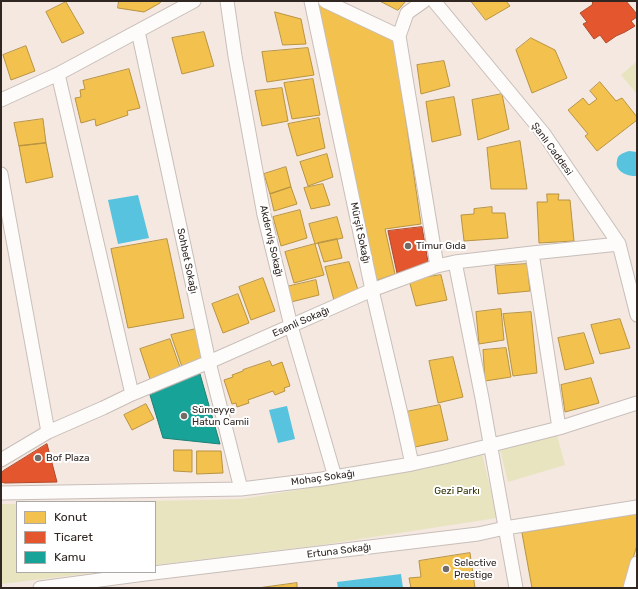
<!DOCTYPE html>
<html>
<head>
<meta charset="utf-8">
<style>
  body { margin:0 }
  #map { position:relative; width:638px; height:589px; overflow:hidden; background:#f4e8e1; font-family:Rubik,sans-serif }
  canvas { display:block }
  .frame { position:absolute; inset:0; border:2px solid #302723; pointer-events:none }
  .legend { position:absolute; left:16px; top:501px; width:140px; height:72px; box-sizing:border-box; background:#fff; border:1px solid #aca9a7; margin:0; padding:5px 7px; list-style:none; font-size:12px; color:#302723 }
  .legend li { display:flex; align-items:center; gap:8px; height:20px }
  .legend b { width:20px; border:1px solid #aca9a7 }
</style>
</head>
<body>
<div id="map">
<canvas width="638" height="589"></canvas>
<div class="frame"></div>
<ul class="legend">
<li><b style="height:11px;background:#f2c14e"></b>Konut</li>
<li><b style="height:11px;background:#e4572e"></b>Ticaret</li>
<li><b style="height:11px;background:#17a398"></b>Kamu</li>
</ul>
</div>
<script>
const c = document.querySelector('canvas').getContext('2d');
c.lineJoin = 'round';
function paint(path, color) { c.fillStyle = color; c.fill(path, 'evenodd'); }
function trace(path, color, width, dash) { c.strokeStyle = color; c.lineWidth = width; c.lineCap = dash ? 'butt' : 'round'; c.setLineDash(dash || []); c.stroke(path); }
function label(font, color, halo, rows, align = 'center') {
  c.font = font + ' Rubik,sans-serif'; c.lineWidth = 4; c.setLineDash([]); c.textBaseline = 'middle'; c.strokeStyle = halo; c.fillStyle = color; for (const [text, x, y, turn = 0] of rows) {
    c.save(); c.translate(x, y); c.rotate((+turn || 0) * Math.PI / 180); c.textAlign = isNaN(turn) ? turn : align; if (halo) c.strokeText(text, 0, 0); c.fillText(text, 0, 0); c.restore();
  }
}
const green = new Path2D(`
  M637,61V94L621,75Z
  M557,435L565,465L508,482L500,450Z
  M482,453L497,518L321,545L155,565V502H106L242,499L322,486Z
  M1,504H17V572H101L1,584Z`);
const water = new Path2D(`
  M629,151L637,152V176C628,177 614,171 617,161C617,159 618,156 620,155C622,153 626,152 629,151Z
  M138,195L149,238L118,244L108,200Z
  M287,406L295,439L278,443L269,410Z
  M401,574L403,588H338L337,582Z`);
const homes = new Path2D(`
  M119,1H161L160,3L144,12L118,8Z
  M316,1H320L394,38L421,224L385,229L395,274L375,281Z
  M380,1H406L398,10Z
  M471,1H506L510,6L486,20Z
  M66,2L84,33L62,43L46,12Z
  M275,12L301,19L306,44L283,45Z
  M204,32L214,66L182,74L172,38Z
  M531,38L555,50L567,78L532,93L516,50Z
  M26,46L35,71L11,80L3,55Z
  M308,48L314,75L267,82L262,52Z
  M444,61L450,86L421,94L417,65Z
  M129,69L140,108L127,111L128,115L96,126L95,119L81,123L75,98L81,97L80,90L85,89L83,81Z
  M313,79L320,115L292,119L284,83Z
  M600,82L616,101L622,98L637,117V120L597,151L585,136L588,134L568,110L583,98L589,105L597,99L590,91Z
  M282,88L288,121L262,126L255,91Z
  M502,94L509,129L478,140L472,100Z
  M454,97L461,135L432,142L426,102Z
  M319,118L325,148L297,156L288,124Z
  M43,119L46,143L19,146L14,123Z
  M520,141L527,189H491L487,148Z
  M46,143L53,177L26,183L19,146Z
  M327,154L333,177L308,186L300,162Z
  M286,167L291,187L270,194L264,174Z
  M323,184L330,205L311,209L304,188Z
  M291,187L297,204L274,211L270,194Z
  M547,194H559L558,200H570L574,241L539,243L537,202H547Z
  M492,207V213H505L508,238L464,241L461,215L474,214V209Z
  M300,210L307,238L281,246L273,217Z
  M337,217L343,238L315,244L309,224Z
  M167,239L184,318L128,328L111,249Z
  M337,239L342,258L324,262L318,243Z
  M315,244L324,275L294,283L285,252Z
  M349,262L359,293L335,304L325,267Z
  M527,264L530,291L498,294L495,266Z
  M441,275L447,300L416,306L409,280Z
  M263,278L275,311L251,320L239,287Z
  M316,280L319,295L291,302L286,287Z
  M238,294L249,323L223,333L212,304Z
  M501,309L504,340L479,344L476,312Z
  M531,312L537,373L513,376L503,314Z
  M620,319L630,348L600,354L591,325Z
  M200,328L207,361L183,370L171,335Z
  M584,333L594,363L565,370L558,338Z
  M170,339L181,370L151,382L140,349Z
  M506,348L511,377L485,381L483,350Z
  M453,357L463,397L438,403L429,361Z
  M270,361L272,366L282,362L290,386L284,388L285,391L275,395L273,391L248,400L249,403L237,407L236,403L232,404L224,380L233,377L232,375L243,371V370Z
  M591,378L599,403L565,412L561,385Z
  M146,404L154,419L132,430L124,415Z
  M440,405L448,440L415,447L406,412Z
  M174,450H192V472L174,471Z
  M197,451H221L223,473L197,474Z
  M637,514V545L624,588H532L522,533Z
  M470,553L475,588H411L409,578L421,577L419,561Z
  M297,583V588H258Z`);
const shops = new Path2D(`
  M593,1H626L637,14V17L631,21L635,26L625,32L616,36L606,43L600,35L594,39L583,24L587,22L580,13L592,5Z
  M422,227L428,262L397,273L388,231Z
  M47,444L57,482L5,483L1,482V474L3,471Z`);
const public = new Path2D(`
  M200,374L220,444L163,438L150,395Z`);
const minor = new Path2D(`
  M227,1L235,56L264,215L291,326L317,415L335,477
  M311,1L372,290L401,414L412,464
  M325,1L399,36
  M424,1L407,13L399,36L437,266
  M434,1L544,134L619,244L637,315
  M138,31L209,362L241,489
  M58,74L132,394
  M1,100L58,74L194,1
  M1,174L48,432
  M532,253L559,428
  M455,262L482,398L516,588
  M1,460L48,432L103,408L132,394L209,362L372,290L437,266L455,262L532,253L619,244
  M1,493L241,489L322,479L412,464L444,457L559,428L637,403
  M40,588L145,574L478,534L505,528L637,507
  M630,588L637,563`);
const markers = [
  [408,246,4,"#756b66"],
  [184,416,4,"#756b66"],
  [38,458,4,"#756b66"],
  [446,569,4,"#756b66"]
];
const streetNames = [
  ["Şanlı Caddesi",552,149,54],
  ["Mürşit Sokağı",360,233,78],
  ["Akderviş Sokağı",271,241,77],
  ["Sohbet Sokağı",187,261,78],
  ["Esenli Sokağı",301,322,-24],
  ["Mohaç Sokağı",323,478,-8],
  ["Ertuna Sokağı",339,551,-7]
];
const poiNames = [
  ["Timur Gıda",416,246],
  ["Sümeyye",192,410],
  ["Hatun Camii",192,422],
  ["Bof Plaza",46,458],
  ["Selective",454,563],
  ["Prestige",454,575]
];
const parkNames = [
  ["Gezi Parkı",457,491]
];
paint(green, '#e7e4bf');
paint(water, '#57c3de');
paint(homes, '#f2c14e');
trace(homes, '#b89341', 1);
paint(shops, '#e4572e');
trace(shops, '#ae492b', 1);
paint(public, '#17a398');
trace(public, '#1e7e75', 1);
trace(minor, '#c8beb9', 15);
trace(minor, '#fdfcfa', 13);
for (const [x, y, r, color] of markers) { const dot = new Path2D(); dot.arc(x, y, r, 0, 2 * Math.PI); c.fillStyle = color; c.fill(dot); trace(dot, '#fff', 1.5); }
label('10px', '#302723', '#fff', streetNames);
label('10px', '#302723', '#fff', poiNames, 'left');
label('10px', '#343507', '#fff', parkNames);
</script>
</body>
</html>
